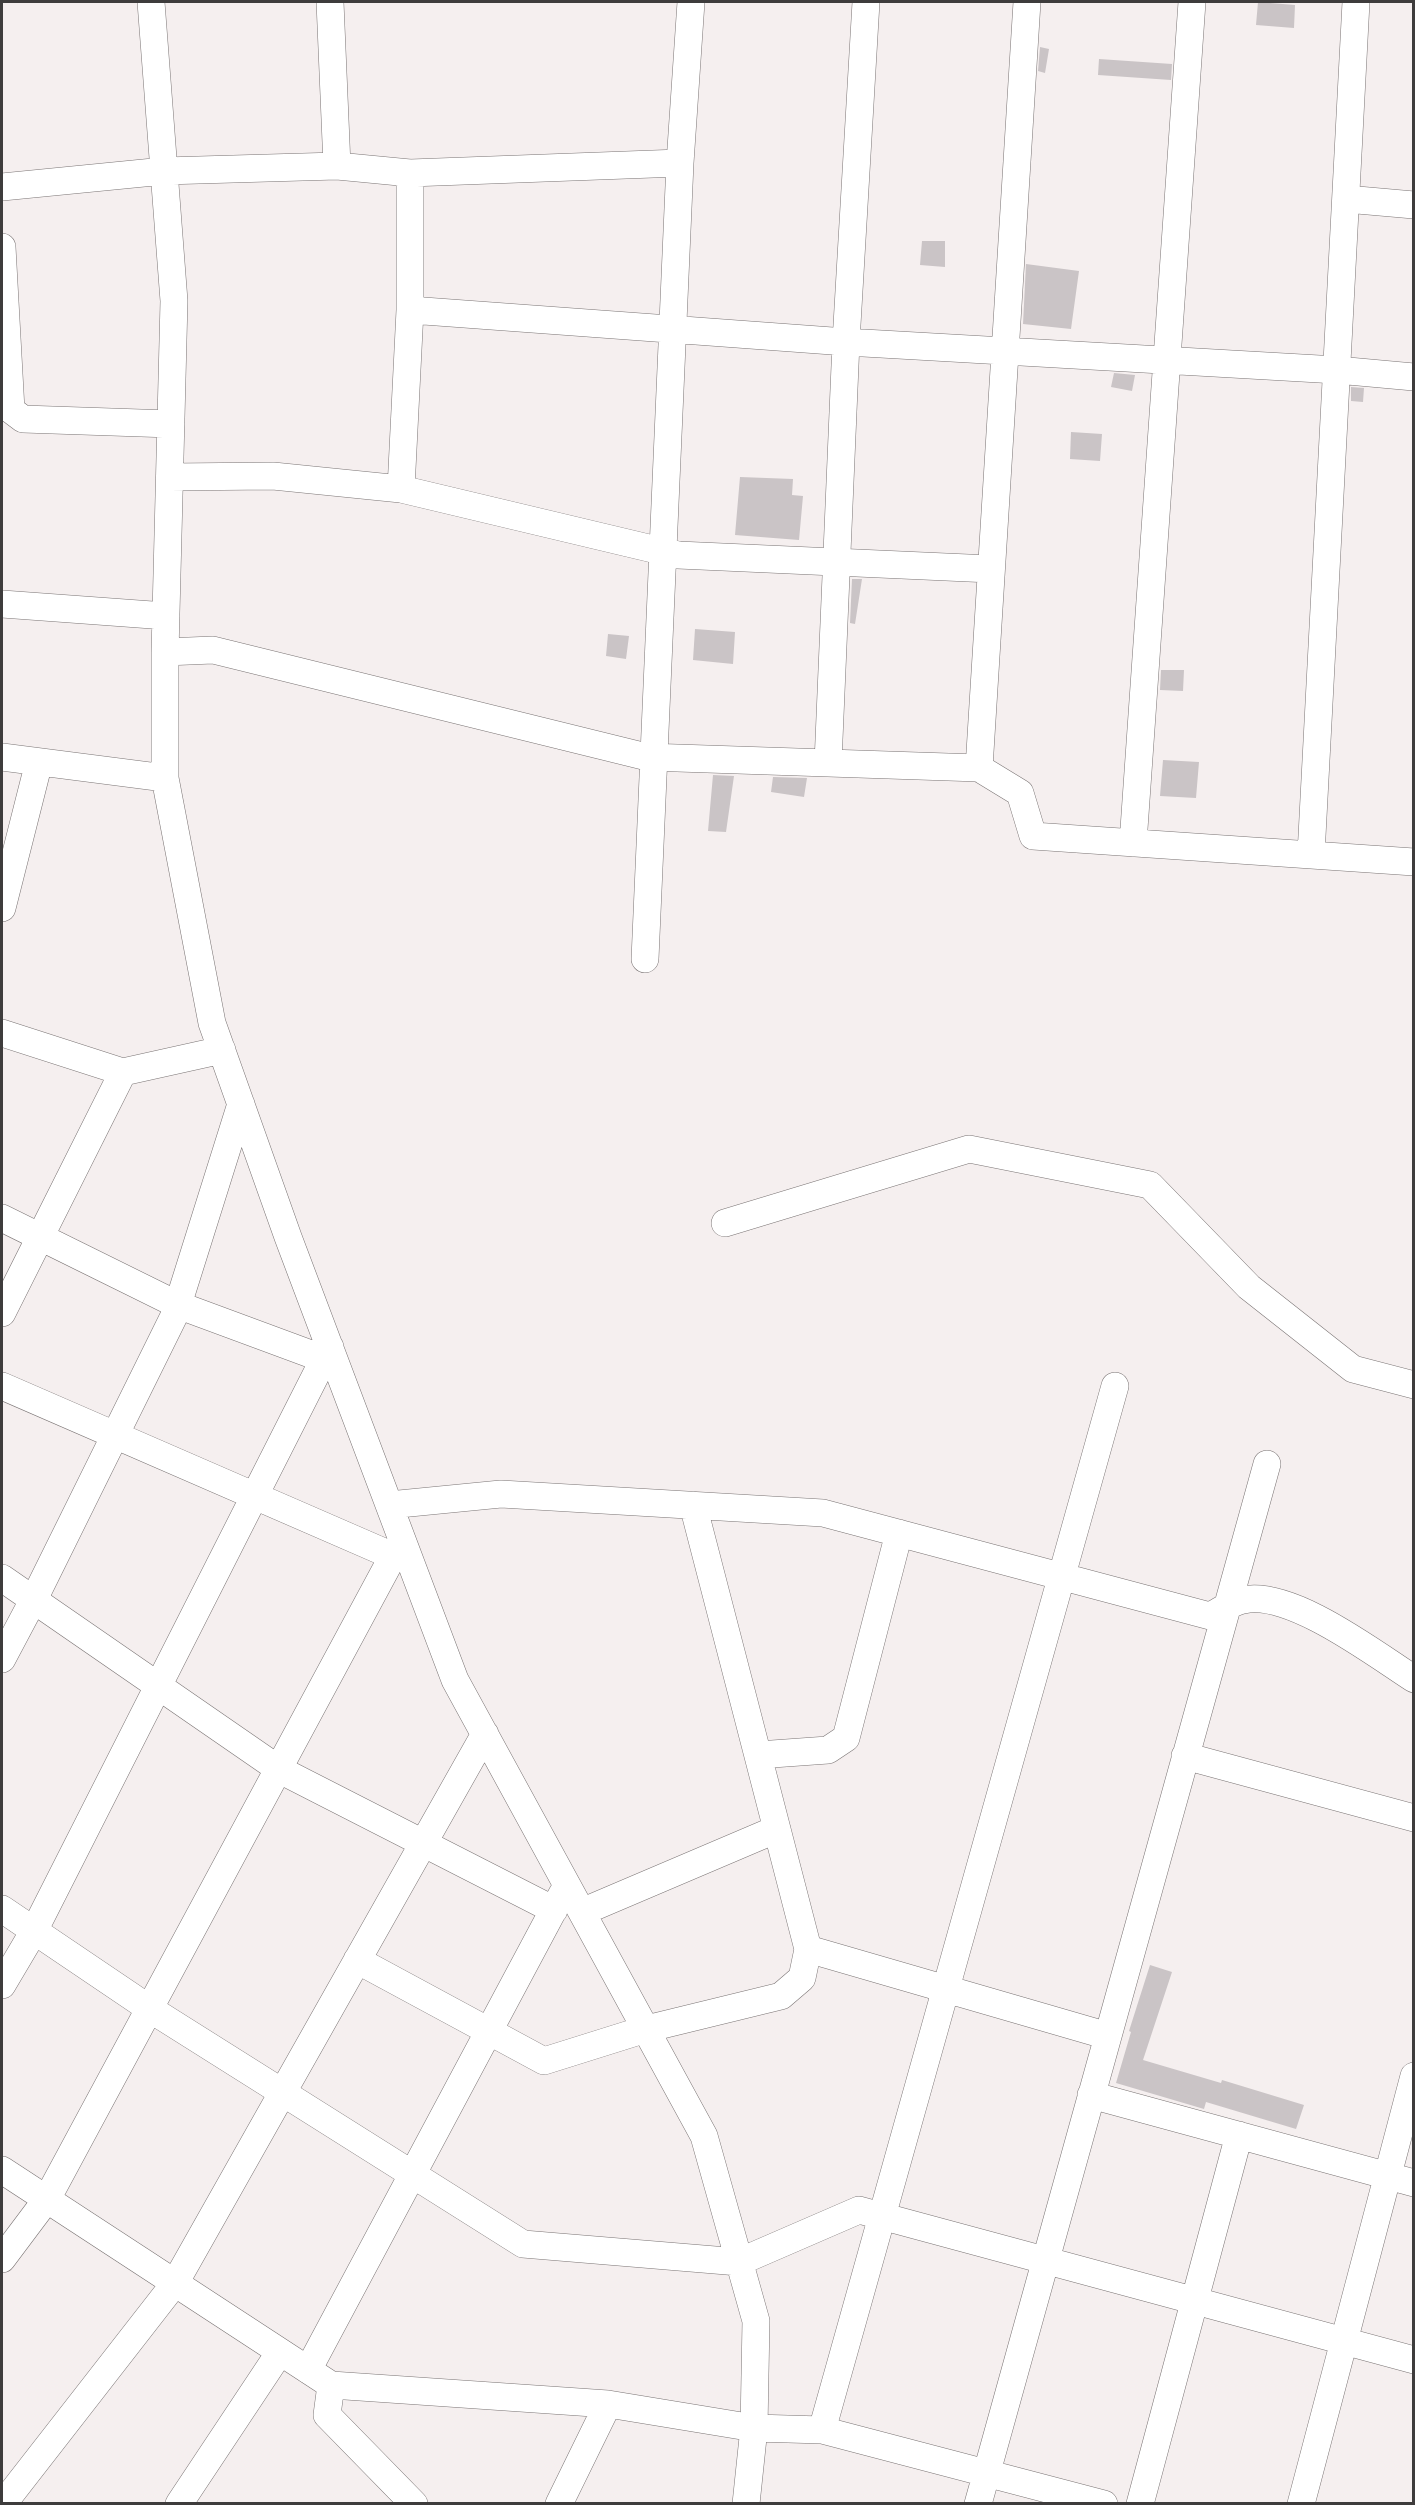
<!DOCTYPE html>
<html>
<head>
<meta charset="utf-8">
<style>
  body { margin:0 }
  #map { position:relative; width:1415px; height:2505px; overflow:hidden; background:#f5efef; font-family:Overpass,sans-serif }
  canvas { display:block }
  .frame { position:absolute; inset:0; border:3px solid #3e3c3c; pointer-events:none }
</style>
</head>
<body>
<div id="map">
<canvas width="1415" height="2505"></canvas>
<div class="frame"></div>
</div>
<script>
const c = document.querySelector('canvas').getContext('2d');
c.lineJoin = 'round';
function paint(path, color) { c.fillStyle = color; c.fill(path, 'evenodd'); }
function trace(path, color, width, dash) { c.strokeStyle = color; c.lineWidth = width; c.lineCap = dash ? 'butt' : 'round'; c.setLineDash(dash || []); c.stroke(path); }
const building = new Path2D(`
  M1258,2L1295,5L1294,28L1256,25Z
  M1040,47L1049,49L1045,73L1038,71Z
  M1099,59L1172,64L1171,80L1098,75Z
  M922,241H945V267L920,265Z
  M1026,264L1079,271L1071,329L1023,324Z
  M1114,373L1135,375L1132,391L1111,387Z
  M1351,387L1364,388L1363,402L1351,401Z
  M1071,432L1102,434L1100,461L1070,459Z
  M740,477L793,479L792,495L803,496L799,540L735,535Z
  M852,579H862L855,624L850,623Z
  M695,629L735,632L733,664L693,660Z
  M608,634L629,636L626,659L606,656Z
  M1161,670H1184L1183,691L1160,690Z
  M1163,760L1199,762L1196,798L1160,796Z
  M713,775L734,776L726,832L708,831Z
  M773,777L807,778L804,797L771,792Z
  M1150,1965L1172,1972L1143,2060L1221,2083L1222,2080L1304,2105L1296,2129L1206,2102L1204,2109L1116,2083L1131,2032L1129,2031Z`);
const minor = new Path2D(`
  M151,2L174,301L165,652V778L212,1023L288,1237L455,1680L704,2136L756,2321L754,2428L746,2504
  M330,2L337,166L410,173V310
  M410,173L680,163
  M2,187L164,171L337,166
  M1346,199L1414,205
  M2,247L11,410L23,419L171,424
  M170,477L273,476L401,489L410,310L846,342L1337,370L1414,377
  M401,489L678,555L991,569
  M2,604L166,616
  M165,652L213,650L647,757L979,768L1020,793L1033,836L1414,862
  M2,757L165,778
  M828,763L846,342L866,2
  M979,768L1027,2
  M1133,843L1192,2
  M1311,855L1356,2
  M2,908L39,762
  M645,959L680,163L691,2
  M2,1033L123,1072L222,1050
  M2,1218L178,1305L324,1359
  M725,1223L969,1149L1150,1185L1249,1287L1353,1369L1414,1385
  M2,1313L123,1072
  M2,1386L393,1556
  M389,1505L501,1494L823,1513L1210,1616C1220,1611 1232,1602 1243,1600C1290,1589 1375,1654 1414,1679
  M2,1578L280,1770L554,1910
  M2,1659L37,1593L175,1314L241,1104
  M758,1755L828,1750L846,1738L899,1533
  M1185,1756L1414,1818
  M2,1909L150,2009L523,2244L739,2262L859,2210L1414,2360
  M582,1912L777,1829
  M808,1949L1108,2036
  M357,1960L544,2061L646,2029L781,1996L802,1978L808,1949L693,1505
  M2,1985L34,1931L330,1347
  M1091,2095L1414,2183
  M2,2170L331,2385L608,2404L754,2428L822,2430L1104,2504
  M2,2259L47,2199L393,1556L403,1543
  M308,2370L562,1894
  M331,2385L327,2415L414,2504
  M822,2430L1115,1386
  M3,2504L175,2283L485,1734
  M179,2504L280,2352
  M559,2504L608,2404
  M978,2504L1267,1464
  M1140,2504L1239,2135
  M1301,2504L1414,2076`);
paint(building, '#cac4c6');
trace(minor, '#7a7474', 28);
trace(minor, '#fff', 27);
</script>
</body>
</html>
